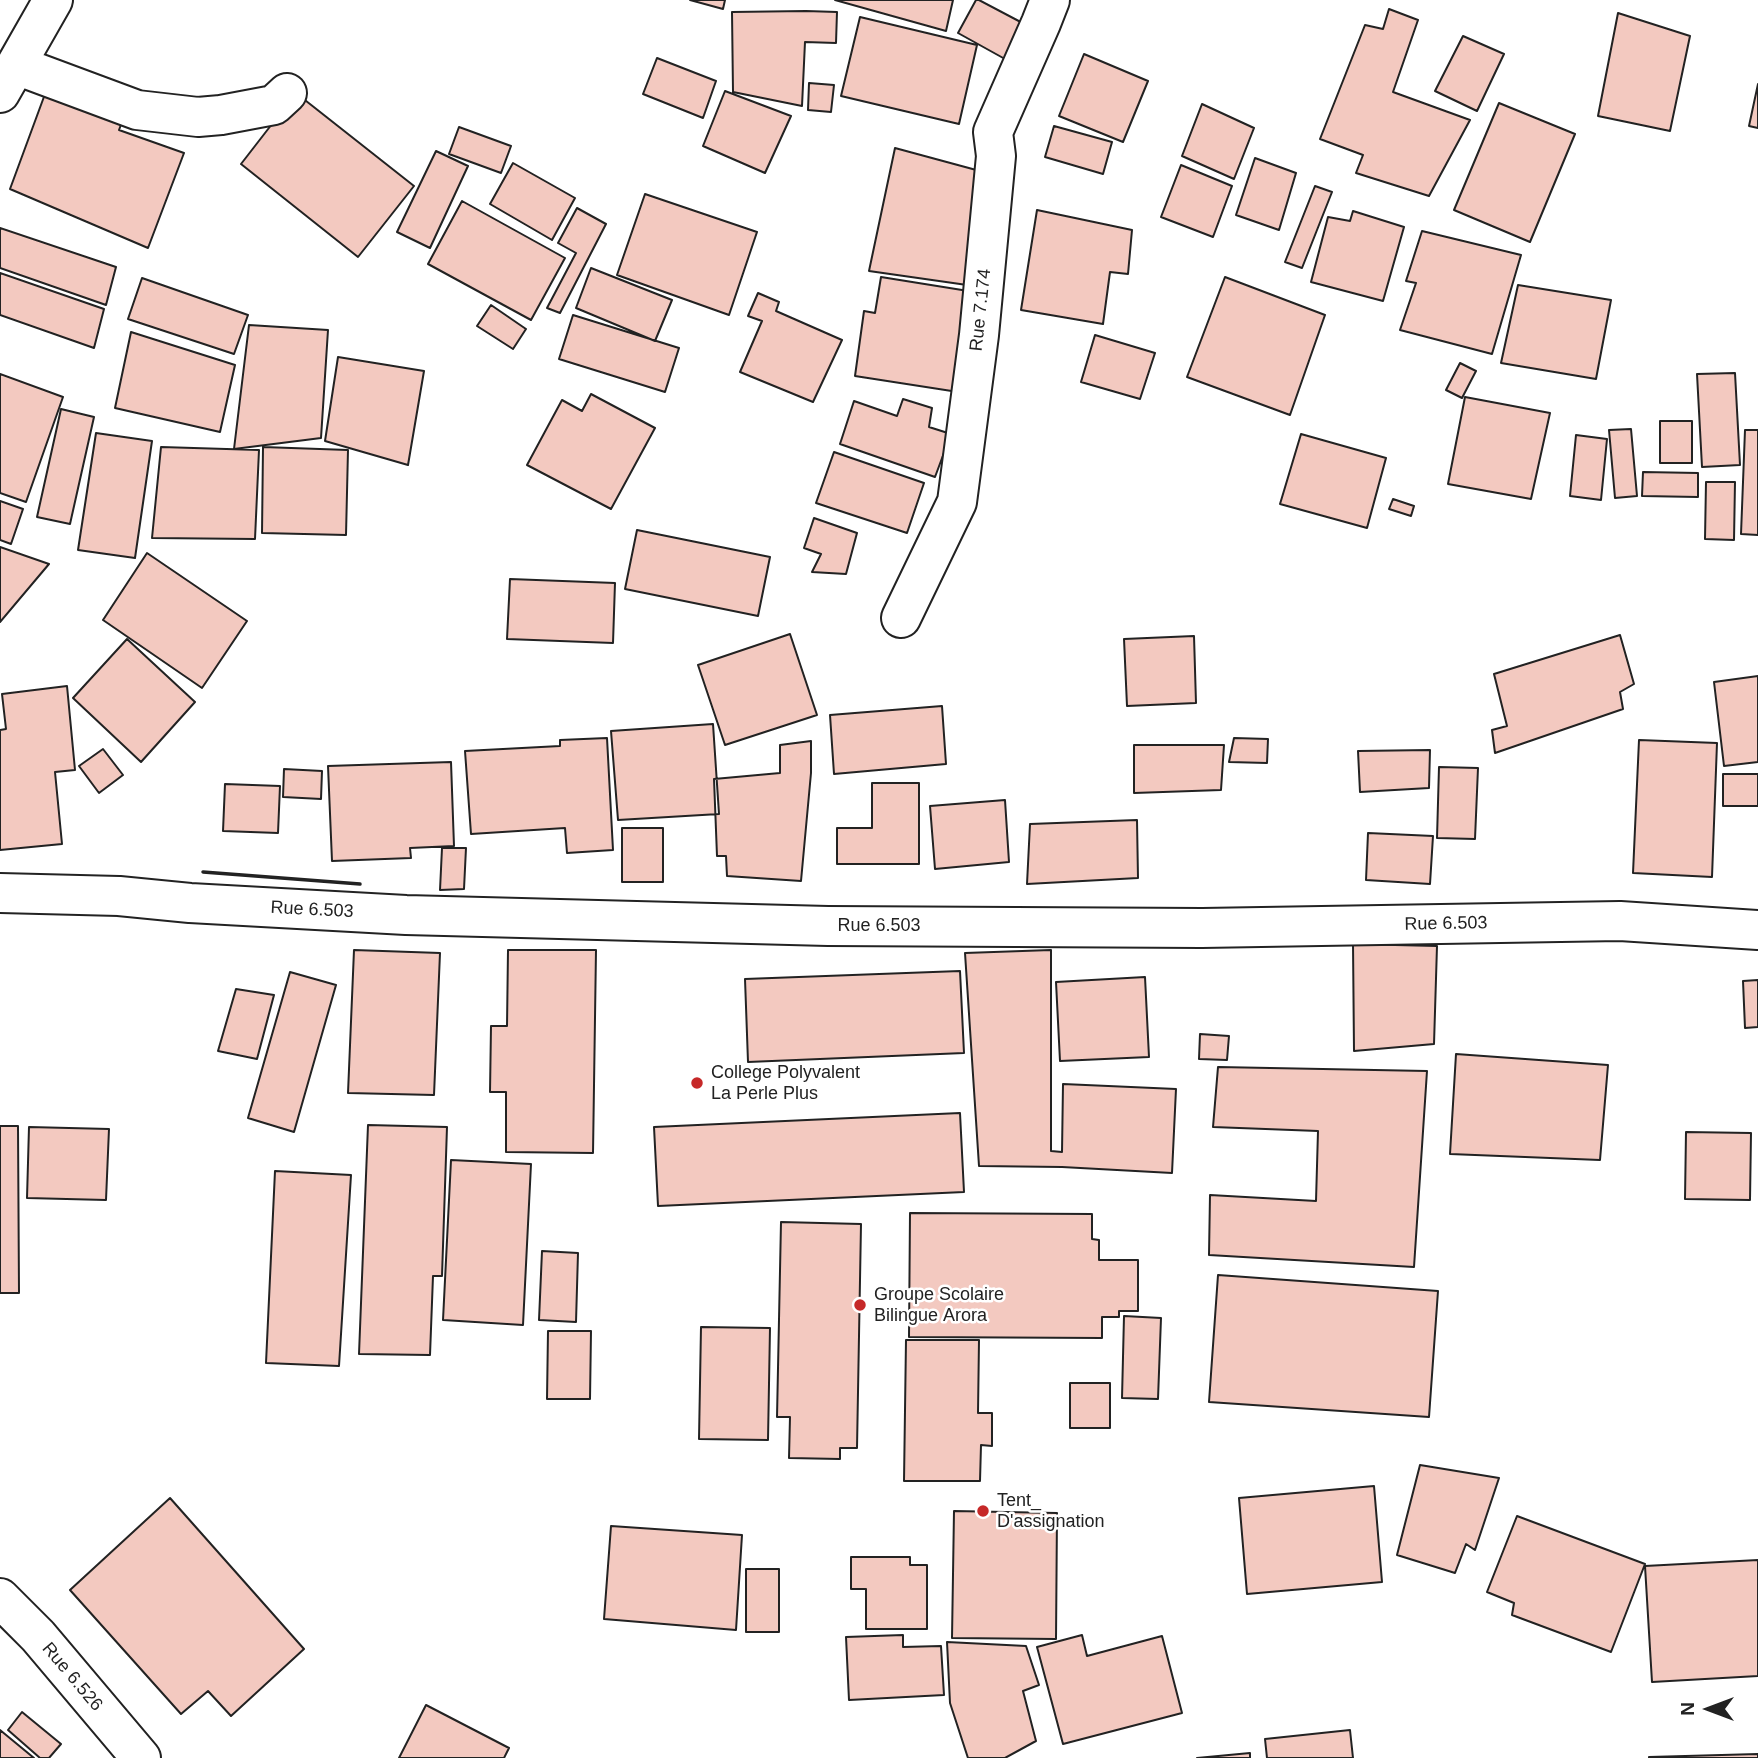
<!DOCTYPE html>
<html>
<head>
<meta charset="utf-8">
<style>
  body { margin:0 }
  #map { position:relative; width:1758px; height:1758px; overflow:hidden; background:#fff; font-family:Helvetica,sans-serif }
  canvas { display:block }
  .north { position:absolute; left:1674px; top:1674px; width:70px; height:70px; -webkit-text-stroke:5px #fff; paint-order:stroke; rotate:270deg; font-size:19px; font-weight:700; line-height:28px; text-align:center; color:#222 }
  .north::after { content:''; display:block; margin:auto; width:24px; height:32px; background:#222; clip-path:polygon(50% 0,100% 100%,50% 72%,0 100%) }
</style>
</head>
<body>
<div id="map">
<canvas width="1758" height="1758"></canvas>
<div class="north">N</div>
</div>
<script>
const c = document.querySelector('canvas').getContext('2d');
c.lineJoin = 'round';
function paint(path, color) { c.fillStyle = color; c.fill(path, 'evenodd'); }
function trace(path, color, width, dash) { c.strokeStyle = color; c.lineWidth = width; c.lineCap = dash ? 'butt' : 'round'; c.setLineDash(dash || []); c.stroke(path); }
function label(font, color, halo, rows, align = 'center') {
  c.font = font + ' Helvetica,sans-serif'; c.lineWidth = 5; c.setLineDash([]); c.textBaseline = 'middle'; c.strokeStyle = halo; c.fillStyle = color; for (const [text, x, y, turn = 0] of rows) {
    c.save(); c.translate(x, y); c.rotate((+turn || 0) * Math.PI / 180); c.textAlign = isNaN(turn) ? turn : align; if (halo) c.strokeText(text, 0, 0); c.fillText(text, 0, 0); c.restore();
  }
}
const building = new Path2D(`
  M690,0H725L723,9Z
  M835,0H953L946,31Z
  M976,0H979L1032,28L1014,64L958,33Z
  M1389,9L1418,20L1393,92L1470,120L1429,196L1356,173L1363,155L1320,139L1365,25L1383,29Z
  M806,11L837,12L836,43L805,42L802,106L733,92L732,12Z
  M1618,13L1690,36L1670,131L1598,116Z
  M860,17L977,45L959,124L841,96Z
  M1463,36L1504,54L1477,111L1435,91Z
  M1084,54L1148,81L1123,142L1059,116Z
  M657,58L716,81L703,118L643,94Z
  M809,83L834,85L831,112L808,110Z
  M1758,84V128L1749,126Z
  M725,91L791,116L765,173L703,146Z
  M296,93L414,186L358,257L241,164Z
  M45,94L122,122L119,130L184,153L148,248L10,189Z
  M1499,103L1575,134L1530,242L1454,210Z
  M1202,104L1254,128L1234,179L1182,156Z
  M1054,126L1112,142L1103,174L1045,157Z
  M459,127L511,146L501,173L449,154Z
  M895,148L991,174L967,285L869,271Z
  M436,151L468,166L430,248L397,232Z
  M1255,158L1296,173L1279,230L1236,215Z
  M513,163L575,198L552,240L490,204Z
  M1181,165L1232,186L1213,237L1161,217Z
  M1315,186L1332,192L1302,268L1285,262Z
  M645,194L757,232L729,315L617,275Z
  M462,201L565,258L531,320L428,264Z
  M577,208L606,224L560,313L547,308L576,253L558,243Z
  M1037,210L1132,230L1128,274L1110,272L1103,324L1021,310Z
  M1353,211L1404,227L1383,301L1311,282L1328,217L1350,221Z
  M0,228L116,267L106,305L0,268Z
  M1422,231L1521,255L1492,354L1400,330L1416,283L1406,281Z
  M591,268L672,300L655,341L576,308Z
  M0,273L104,309L94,348L0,315Z
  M881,277L987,294L971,394L855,376L864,311L875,313Z
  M1225,277L1325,315L1290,415L1187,377Z
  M142,278L248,315L234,354L128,319Z
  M1518,285L1611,300L1596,379L1501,363Z
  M758,293L779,302L776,311L842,340L813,402L740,372L762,321L748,316Z
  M491,305L526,329L513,349L477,326Z
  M573,315L679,348L665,392L559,359Z
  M249,325L328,330L321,438L234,449Z
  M131,332L235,365L220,432L115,408Z
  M1095,335L1155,353L1140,399L1081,382Z
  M338,357L424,371L408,465L325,441Z
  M1460,363L1476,371L1462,398L1446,390Z
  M1735,373L1740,465L1702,467L1697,374Z
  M0,374L63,397L26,502L0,493Z
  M591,394L655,428L611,509L527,465L562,400L582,411Z
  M1465,397L1550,413L1531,499L1448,484Z
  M903,399L932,408L929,427L951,434L935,477L840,444L854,401L897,416Z
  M61,409L94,417L70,524L37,517Z
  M1660,421H1692V463H1660Z
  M1631,429L1637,496L1615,498L1609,430Z
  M1745,430H1758V535L1741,534Z
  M96,433L152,441L135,558L78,550Z
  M1301,434L1386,458L1367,528L1280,504Z
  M1576,435L1607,439L1601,500L1570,496Z
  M161,447L259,450L255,539L152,538Z
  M263,447L348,450L346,535L262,533Z
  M834,452L924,483L907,533L816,503Z
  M1643,472L1698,473V497L1642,496Z
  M1706,482H1735L1734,540L1705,539Z
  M1393,499L1414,506L1411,516L1389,509Z
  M0,501L23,509L11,544L0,540Z
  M814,518L857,533L846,574L812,572L821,554L804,548Z
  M637,530L770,557L758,616L625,589Z
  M0,547L49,564L0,622Z
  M147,553L247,621L202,688L103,620Z
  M510,579L615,583L613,643L507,639Z
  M790,634L817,715L725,745L698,665Z
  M1620,635L1634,684L1620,692L1623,709L1495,753L1492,730L1507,726L1494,674Z
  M1194,636L1196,703L1127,706L1124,639Z
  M127,639L195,702L141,762L73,698Z
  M1758,676V762L1724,766L1714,682Z
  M67,686L75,770L55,772L62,844L0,850V730L6,729L2,694Z
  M942,706L946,764L834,774L830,715Z
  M713,724L719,814L618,820L611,731Z
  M607,738L613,850L567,853L565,828L471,834L465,751L560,746V740Z
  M1234,738L1268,739L1267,763L1229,762Z
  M1639,740L1717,743L1712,877L1633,873Z
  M811,741V773L801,881L727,876L726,856H717L714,779L780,773V745Z
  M1134,745H1224L1221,790L1134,793Z
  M103,749L123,775L99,793L79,766Z
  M1430,750L1429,788L1360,792L1358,751Z
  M451,762L454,846L410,848L411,858L332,861L328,766Z
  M1439,767L1478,768L1475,839L1437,838Z
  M284,769L322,771L321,799L283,797Z
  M1723,774H1758V806H1723Z
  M872,783H919V864H837V828H872Z
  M225,784L280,786L278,833L223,831Z
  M1005,800L1009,862L935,869L930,806Z
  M1137,820L1138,878L1027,884L1030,824Z
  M622,828H663V882H622Z
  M1368,833L1433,836L1430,884L1366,880Z
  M442,848H466L464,889L440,890Z
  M1353,944L1437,946L1434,1044L1354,1051Z
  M354,950L440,953L434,1095L348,1093Z
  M508,950H596L593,1153L506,1152V1092H490L491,1026H507Z
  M1051,950V1151L1062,1152L1063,1084L1176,1089L1172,1173L1062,1167L979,1166L965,953Z
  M960,971L964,1053L748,1062L745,979Z
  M290,972L336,985L294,1132L248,1118Z
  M1145,977L1149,1057L1060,1061L1056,982Z
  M1758,980V1027L1745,1028L1743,981Z
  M236,989L274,995L257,1059L218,1051Z
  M1200,1034L1229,1036L1227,1060L1199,1059Z
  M1456,1054L1608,1065L1600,1160L1450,1154Z
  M1218,1067L1427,1071L1414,1267L1209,1255L1210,1195L1316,1201L1318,1131L1213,1127Z
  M960,1113L964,1192L658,1206L654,1127Z
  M368,1125L447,1127L442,1276H433L430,1355L359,1354Z
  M0,1126H18L19,1293H0Z
  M29,1127L109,1129L106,1200L27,1198Z
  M1686,1132L1751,1133L1750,1200L1685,1199Z
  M451,1160L531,1164L523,1325L443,1320Z
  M275,1171L351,1175L339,1366L266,1363Z
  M910,1213L1092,1214V1239L1099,1240V1260H1138V1311H1119V1317H1102V1338L909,1337Z
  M781,1222L861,1224L857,1448H840V1459L789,1458L790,1417H777Z
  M542,1251L578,1253L576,1322L539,1320Z
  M1218,1275L1438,1291L1429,1417L1209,1402Z
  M1124,1316L1161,1318L1158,1399L1122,1398Z
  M701,1327L770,1328L768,1440L699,1439Z
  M548,1331H591L590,1399H547Z
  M906,1340H979L978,1413H992V1446L981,1445L980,1481H904Z
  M1070,1383H1110V1428H1070Z
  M1420,1465L1499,1478L1475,1550L1466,1544L1455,1573L1397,1555Z
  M1374,1486L1382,1582L1247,1594L1239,1498Z
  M170,1498L304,1649L231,1716L208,1691L181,1714L70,1590Z
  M954,1511L1057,1513L1056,1639L952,1638Z
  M1517,1516L1645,1564L1611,1652L1512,1615L1514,1603L1487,1592Z
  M611,1526L742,1535L736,1630L604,1619Z
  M851,1557H910V1565H927V1629H866V1589H851Z
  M1758,1560V1676L1652,1682L1645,1566Z
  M746,1569H779V1632H746Z
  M903,1635V1647L941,1646L944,1695L849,1700L846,1637Z
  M1082,1635L1087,1656L1162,1636L1182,1713L1063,1744L1037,1647Z
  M947,1642L1026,1646L1039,1685L1023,1691L1036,1741L1005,1758H968L950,1703Z
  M426,1705L509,1748L504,1758H399Z
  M22,1712L61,1744L49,1758H40L8,1730Z
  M0,1730L34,1758H0Z
  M1350,1730L1353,1758H1267L1265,1739Z
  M1250,1753V1758H1197Z
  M1758,1754V1758H1649V1757Z`);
const minor = new Path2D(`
  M16,65L137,110L198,117L221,115L274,105L287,93
  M0,93L53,0
  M901,618L957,502L979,335L996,156L993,132L1041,23L1050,0
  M0,893L119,896L190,903L406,915L828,926L1202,928L1620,921L1758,930
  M0,1598L38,1636L141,1758`);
const wall = new Path2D(`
  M203,872L360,884`);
const markers = [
  [697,1083,7,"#c62828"],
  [860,1305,7,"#c62828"],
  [983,1511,7,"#c62828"]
];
const streetNames = [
  ["Rue 7.174",981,310,-84],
  ["Rue 6.503",312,910,3],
  ["Rue 6.503",1446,924,-1],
  ["Rue 6.503",879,926],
  ["Rue 6.526",72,1677,50]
];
const poiNames = [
  ["College Polyvalent",711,1073],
  ["La Perle Plus",711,1094],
  ["Groupe Scolaire",874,1295],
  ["Bilingue Arora",874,1316],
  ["Tent_",997,1501],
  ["D'assignation",997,1522]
];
paint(building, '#f3c9c0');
trace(building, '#222', 2);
trace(minor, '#222', 42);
trace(minor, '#fff', 38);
trace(wall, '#222', 3.5);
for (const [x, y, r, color] of markers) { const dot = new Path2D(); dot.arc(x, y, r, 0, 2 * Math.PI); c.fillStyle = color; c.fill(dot); trace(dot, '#fff', 2.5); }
label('18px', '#222', '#fff', streetNames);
label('18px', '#222', '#fff', poiNames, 'left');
</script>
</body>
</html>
